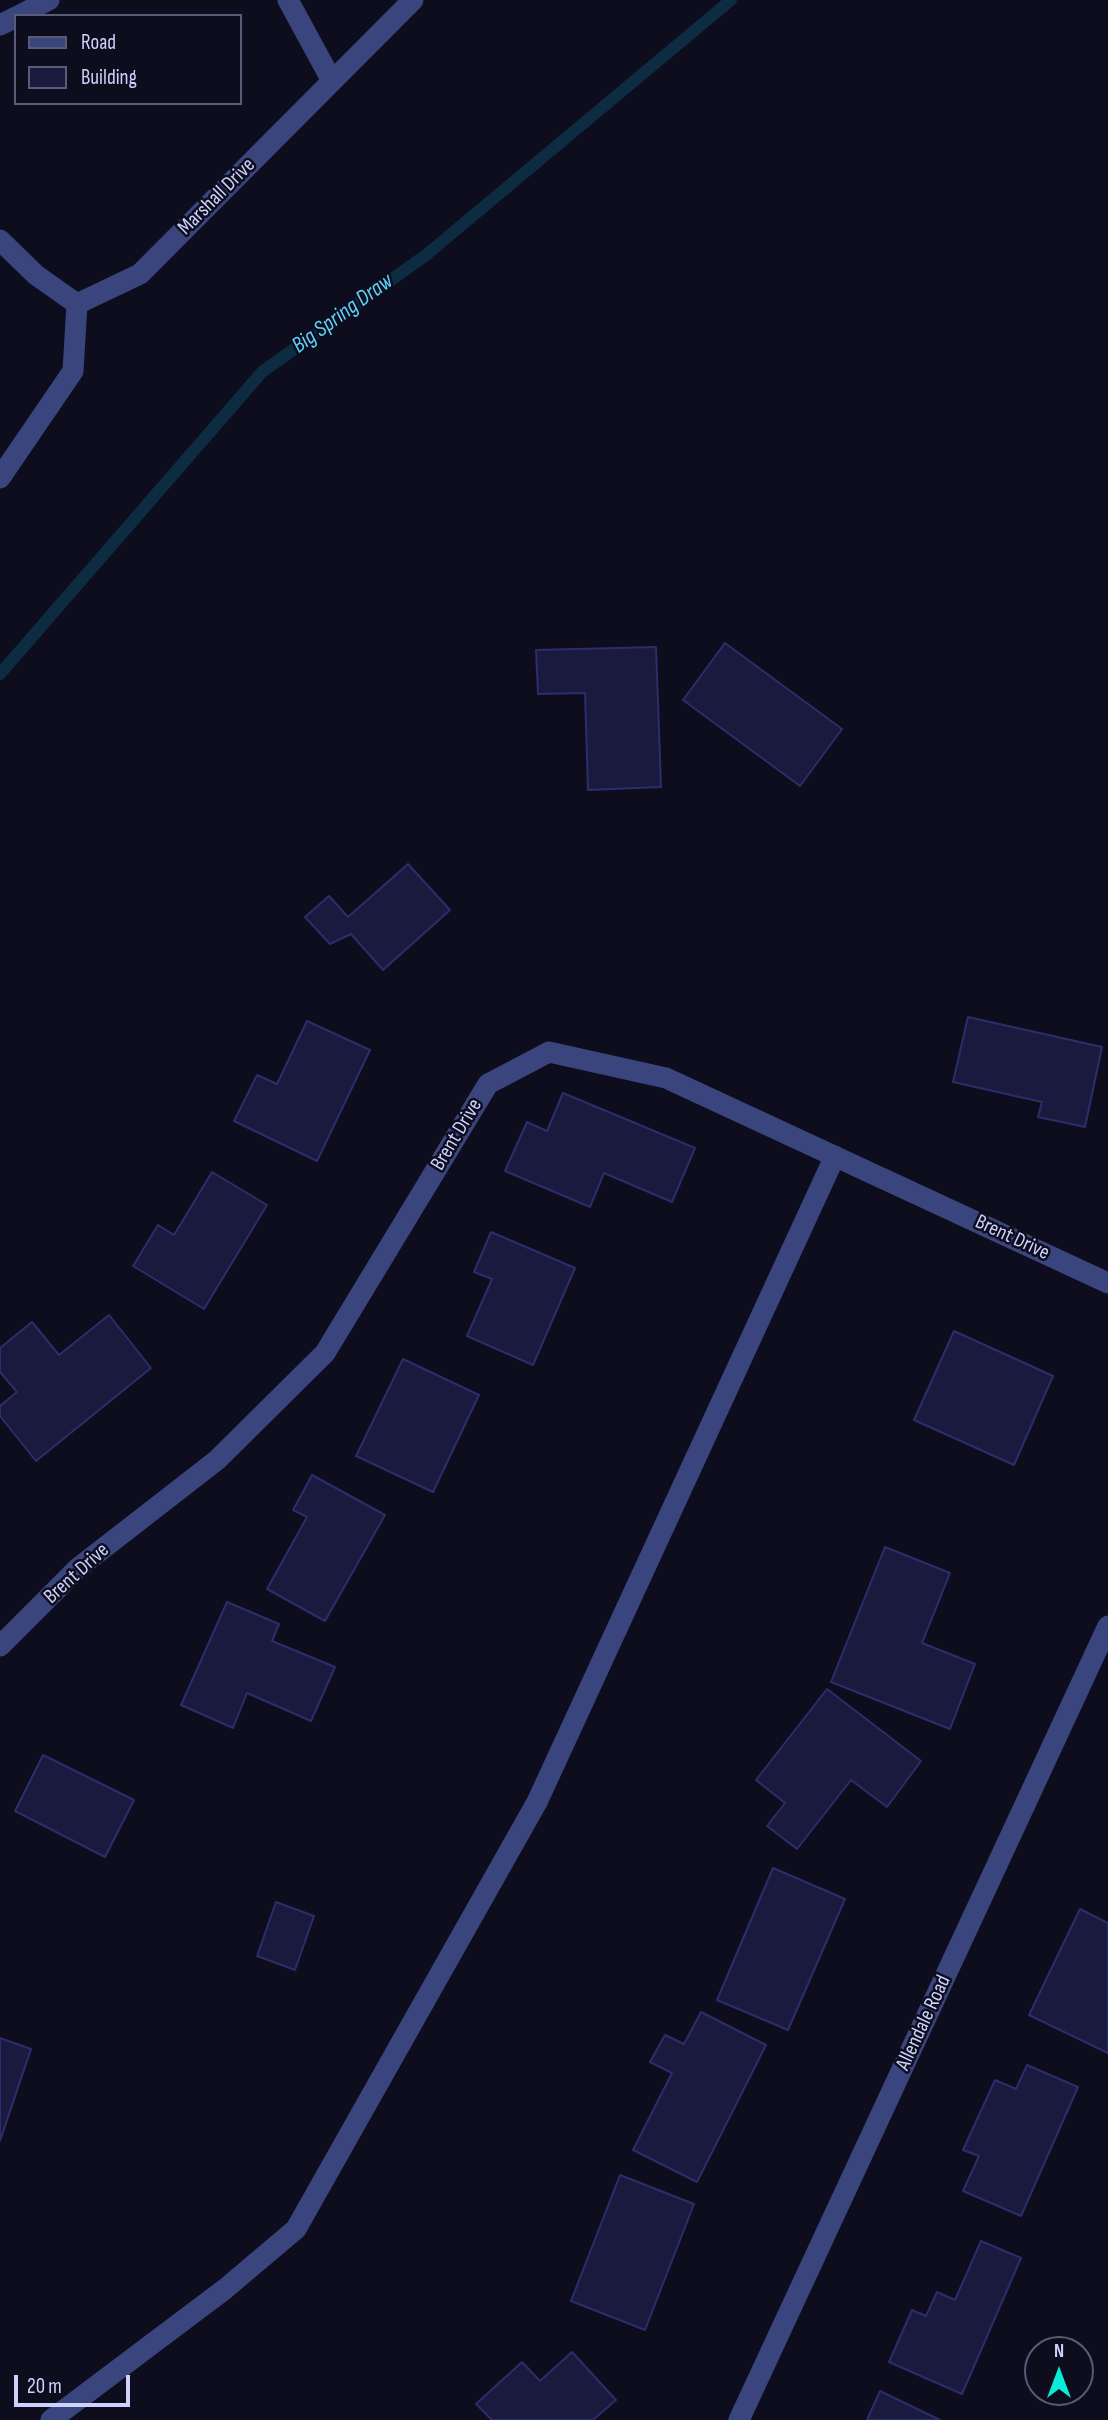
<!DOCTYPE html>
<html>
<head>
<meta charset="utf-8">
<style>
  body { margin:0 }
  #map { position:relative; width:1108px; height:2420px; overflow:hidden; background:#0d0d1e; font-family:"Sofia Sans Condensed",sans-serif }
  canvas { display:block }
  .legend { position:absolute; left:14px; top:14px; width:228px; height:91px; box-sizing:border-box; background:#0d0d1e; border:2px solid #595b77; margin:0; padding:9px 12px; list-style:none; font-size:21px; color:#ccd1fd }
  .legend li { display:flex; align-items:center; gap:14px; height:35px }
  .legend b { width:35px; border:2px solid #595b77 }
  .north { position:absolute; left:1024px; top:2336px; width:70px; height:70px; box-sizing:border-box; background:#0d0d1e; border:2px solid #595b77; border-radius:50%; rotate:0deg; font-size:19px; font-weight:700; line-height:28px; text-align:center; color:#ccd1fd }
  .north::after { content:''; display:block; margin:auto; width:24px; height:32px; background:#08edd5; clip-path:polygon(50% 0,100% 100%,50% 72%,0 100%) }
  .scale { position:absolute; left:14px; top:2375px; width:116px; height:32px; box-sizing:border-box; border:4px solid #ccd1fd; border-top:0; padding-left:9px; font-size:21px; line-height:24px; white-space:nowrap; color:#ccd1fd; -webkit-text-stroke:5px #0d0d1e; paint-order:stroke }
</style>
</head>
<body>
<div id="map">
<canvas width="1108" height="2420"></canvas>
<ul class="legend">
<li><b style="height:9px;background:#39457c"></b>Road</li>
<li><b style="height:19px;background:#1a1a3f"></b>Building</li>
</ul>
<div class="north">N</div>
<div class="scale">20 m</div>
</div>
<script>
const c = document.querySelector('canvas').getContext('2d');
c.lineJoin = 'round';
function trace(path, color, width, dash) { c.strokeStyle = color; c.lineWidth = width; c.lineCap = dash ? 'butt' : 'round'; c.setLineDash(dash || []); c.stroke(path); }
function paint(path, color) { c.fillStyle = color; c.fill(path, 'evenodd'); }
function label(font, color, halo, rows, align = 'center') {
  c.font = font + ' "Sofia Sans Condensed",sans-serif'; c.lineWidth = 5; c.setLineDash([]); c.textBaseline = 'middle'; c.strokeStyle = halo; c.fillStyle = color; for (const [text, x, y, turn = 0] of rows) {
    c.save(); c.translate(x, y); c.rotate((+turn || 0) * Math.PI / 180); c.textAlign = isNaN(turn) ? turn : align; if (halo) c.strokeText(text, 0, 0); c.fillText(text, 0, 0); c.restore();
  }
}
const stream = new Path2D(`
  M0,674L262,372L426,255L731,0`);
const building = new Path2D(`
  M725,643L842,729L800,786L683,700Z
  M656,647L661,787L588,790L585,693L538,694L536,650Z
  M408,864L450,910L383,970L351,934L330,944L305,917L329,896L348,917Z
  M968,1017L1102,1047L1085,1127L1038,1117L1042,1102L953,1082Z
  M307,1021L370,1050L317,1161L234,1121L257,1075L277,1084Z
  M563,1093L695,1148L672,1202L604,1173L590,1207L505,1171L527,1122L547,1131Z
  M212,1172L267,1205L204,1309L133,1266L158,1225L174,1235Z
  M491,1232L575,1268L533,1365L467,1336L492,1279L474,1272Z
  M109,1315L151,1368L36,1461L0,1416V1406L17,1392L0,1372V1348L32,1322L59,1355Z
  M954,1331L1053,1376L1014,1465L914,1420Z
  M403,1359L479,1395L433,1492L356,1456Z
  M312,1475L385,1515L325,1621L267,1589L307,1517L293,1510Z
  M885,1547L950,1573L922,1643L975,1664L950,1729L831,1682Z
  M227,1602L279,1624L272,1641L335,1667L311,1721L247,1693L233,1728L181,1705Z
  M827,1689L921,1761L887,1807L851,1780L797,1849L767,1826L785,1803L756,1780Z
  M43,1755L134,1800L105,1857L15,1811Z
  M773,1868L845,1899L788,2030L717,2000Z
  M276,1902L314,1916L295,1970L257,1956Z
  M1080,1909L1108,1923V2053L1029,2015Z
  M701,2012L766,2045L697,2182L633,2150L672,2073L650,2062L665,2035L684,2044Z
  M0,2038L31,2049L0,2141Z
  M1027,2065L1078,2087L1021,2216L963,2191L979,2156L963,2150L995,2080L1016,2089Z
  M620,2175L694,2204L645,2330L571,2301Z
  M981,2241L1021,2258L962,2394L889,2362L912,2310L926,2316L937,2292L955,2300Z
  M572,2352L616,2400L593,2420H492L476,2404L522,2362L540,2381Z
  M880,2391L940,2420H867Z`);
const minor = new Path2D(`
  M288,0L332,81
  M18,16L49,0
  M0,25L16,17
  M0,240L36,275L77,304L140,274L413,0
  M0,478L73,371L77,304
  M0,1646L78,1568L217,1460L325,1353L488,1084L549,1052L666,1078L1108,1283
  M51,2420L225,2289L296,2229L537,1802L835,1156
  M739,2420L1108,1626`);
const streetNames = [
  ["Marshall Drive",217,197,-45],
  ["Brent Drive",457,1135,-59],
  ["Brent Drive",1012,1238,25],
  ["Brent Drive",77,1574,-42],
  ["Allendale Road",924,2023,-65]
];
const waterNames = [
  ["Big Spring Draw",343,314,-36]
];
trace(stream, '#0d2c42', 12);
paint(building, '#1a1a3f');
trace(building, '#2c2d6a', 2);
trace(minor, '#39457c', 21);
label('21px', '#ccd1fd', '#0d0d1e', streetNames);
label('italic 23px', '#5ed1f9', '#0d0d1e', waterNames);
</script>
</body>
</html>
